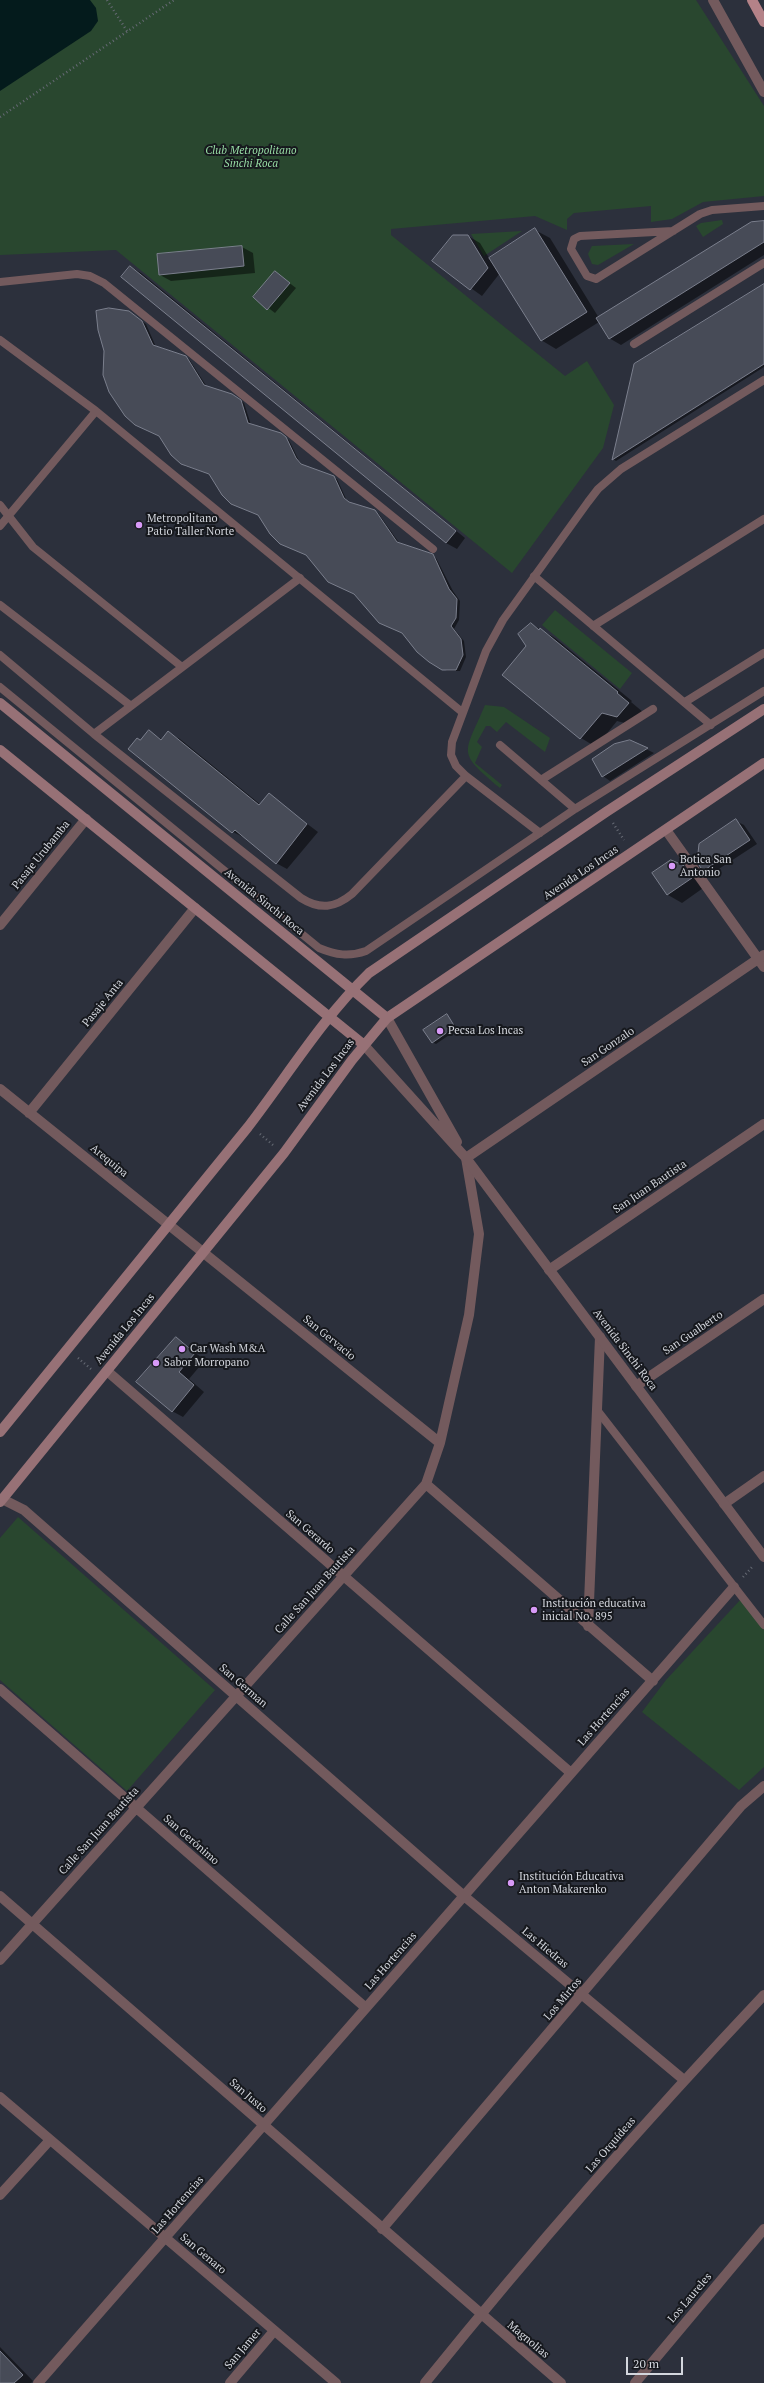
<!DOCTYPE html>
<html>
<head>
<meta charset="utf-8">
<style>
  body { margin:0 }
  #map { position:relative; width:764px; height:2383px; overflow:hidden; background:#2c303c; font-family:"PT Serif",serif }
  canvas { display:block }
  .scale { position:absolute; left:626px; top:2357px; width:57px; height:18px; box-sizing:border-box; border:2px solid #d3d6dd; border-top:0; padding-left:5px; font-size:12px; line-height:14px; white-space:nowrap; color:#d3d6dd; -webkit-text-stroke:3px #16181d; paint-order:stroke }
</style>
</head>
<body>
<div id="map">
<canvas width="764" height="2383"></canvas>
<div class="scale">20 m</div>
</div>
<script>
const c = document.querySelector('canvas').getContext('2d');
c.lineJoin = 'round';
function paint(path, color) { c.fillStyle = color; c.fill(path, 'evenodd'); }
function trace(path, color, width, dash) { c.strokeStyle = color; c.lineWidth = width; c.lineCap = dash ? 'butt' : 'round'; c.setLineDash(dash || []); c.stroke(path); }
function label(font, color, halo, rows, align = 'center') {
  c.font = font + ' "PT Serif",serif'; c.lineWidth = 4; c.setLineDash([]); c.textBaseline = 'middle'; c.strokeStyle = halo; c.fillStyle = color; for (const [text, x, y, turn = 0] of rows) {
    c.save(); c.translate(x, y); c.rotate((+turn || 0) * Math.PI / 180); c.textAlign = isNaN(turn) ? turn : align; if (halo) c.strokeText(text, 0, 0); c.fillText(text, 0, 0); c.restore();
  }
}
const green = new Path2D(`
  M0,0H696L764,106V196L703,202L672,219L651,222V206L574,213L567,219V230L535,216L391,229V235L565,376L587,361L614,405L603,448L512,573L116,250L0,255Z
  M722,220L723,224L703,237L696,226L701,223Z
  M522,231L484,256L471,234Z
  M634,244L598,265L592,264L588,254L592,246Z
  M555,610L632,673L620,689L542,625Z
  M485,705L504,707L550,738L545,752L506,722L497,732L490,726H486L477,742L482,747L475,763L502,785L500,788C456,751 464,755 485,705Z
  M18,1517L215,1690L127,1791L0,1680V1538Z
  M742,1598L764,1626V1767L739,1790L642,1712L666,1680Z`);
const water = new Path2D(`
  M0,0H90L96,8L98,21L91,31L0,91Z`);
const shadow = new Path2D(`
  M764,222V255L621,345L609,338L599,322L556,349L541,340L500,273L482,296L433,261L468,236L480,243L489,258L535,230L550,238L599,318Z
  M242,247L253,253L255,273L171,281L160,275L158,255Z
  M131,267L141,273L465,538L457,549L446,543Z
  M275,272L296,288L275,313L254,297Z
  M764,285V367L616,461L613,459L635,365Z
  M129,312L146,324L156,347L189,359L207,387L236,397L244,403L251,425L285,437L289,440L299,461L303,466L337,479L347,501L378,513L400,544L436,558L453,591L460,601L459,620L454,629L464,641L466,657L460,671H447L430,661L403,633L210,474L185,466Z
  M531,624L555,638L632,701L631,702L643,712L632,725L617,721L596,747L581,738L527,646Z
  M149,731L163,740L168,733L180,739L261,805L269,795L318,832L287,869L276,863L245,838L233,832L129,749L141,741Z
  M630,741L654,753L610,781L603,776L594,759Z
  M736,821L744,825L757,844L711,874L704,870Z
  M682,866L698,874L706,886L682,903L668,895Z
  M447,1016L458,1029L436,1044L432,1042Z
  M176,1339L205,1360L189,1379L204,1392L183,1417L172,1411Z
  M0,2347L33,2381L31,2383H0Z`);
const building = new Path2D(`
  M764,221V242L609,339L596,318L751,222Z
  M535,228L587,312L541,341L489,258Z
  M453,235H468L488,268L470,290L432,261Z
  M242,246L244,266L159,275L157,254Z
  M130,266L456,531L446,543L121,277Z
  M275,271L290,283L267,310L253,297Z
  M764,284V364L612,460L634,364Z
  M109,308L129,311L142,321L153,345L186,356L204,385L232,394L241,400L248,423L281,433L286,437L296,458L301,464L334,476L344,498L349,502L375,510L397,542L433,554L449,589L457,599L456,618L451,626L461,639L463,655L456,670H442L429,662L417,652L402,633L379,623L354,594L328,582L306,555L280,544L270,534L258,515L231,504L222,495L209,474L181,464L171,455L159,436L135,425L125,416L109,392L103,375L104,351L98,330L96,311Z
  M531,623L539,630L540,628L618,692L617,693L629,703L617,717L602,713L580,739L502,675L526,646L518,634Z
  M149,730L161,740L168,731L259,805L269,793L307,824L276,864L235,830L232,833L128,749L137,738L140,740Z
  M630,740L648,748L602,777L592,759L614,744Z
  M736,819L750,840L703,871L697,862L699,844Z
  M671,860L683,865L692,878L667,895L652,873Z
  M447,1014L455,1027L432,1043L423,1030Z
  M176,1337L195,1353L179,1372L194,1385L172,1412L136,1382Z
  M0,2351L23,2375L14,2383H0Z`);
const path = new Path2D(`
  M107,0L127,31
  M0,117L174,0
  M613,823L624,840
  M260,1134L273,1145
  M78,1358L91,1369
  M743,1577L753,1566`);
const service = new Path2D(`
  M673,231L580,236L574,239L571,249L587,276L596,279L700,214L712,210L764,206
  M0,282L77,274L90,276L104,283L433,549
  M0,340L96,411L462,712
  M634,344L764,263
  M0,505L33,547L182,667
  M0,526L96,411
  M534,576L711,725
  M0,605L131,706
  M593,626L764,519
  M0,655L94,734L301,898C320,910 335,908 352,894L466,776
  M0,687L319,948C336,955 349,957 366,951L575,809L764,691
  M685,702L764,653
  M94,734L300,578
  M500,745L575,809
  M541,780L653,709
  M540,833L466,776L456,766L451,755L452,742L486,651L503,620L588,502L598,489L621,469L764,380
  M597,1410L764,1625`);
const minor = new Path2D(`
  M713,0L764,92
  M666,830L764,967
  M0,925L86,819
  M0,1089L440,1443
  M29,1113L195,908
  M549,1270L764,1124
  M107,1371L571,1773
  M636,1386L764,1299
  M426,1484L653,1681
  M2,1499L24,1510L464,1896L684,2080
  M724,1504L764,1476
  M588,1626L600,1337
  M0,1689L366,2008
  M0,1896L561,2383
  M0,1960L426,1484L440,1443L469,1315L479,1234L466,1158L764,955
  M0,2097L336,2383
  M0,2195L50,2140
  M382,2229L741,1806L764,1786
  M38,2383L734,1587
  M230,2383L274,2331
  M425,2383C533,2249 646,2120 764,1995
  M635,2383L764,2229`);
const tertiary = new Path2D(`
  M387,1018L457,1142
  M364,1045L466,1158L764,1557`);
const secondary = new Path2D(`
  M0,703L387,1018
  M0,750L364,1045
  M0,1432C82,1330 166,1229 248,1127C288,1075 322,1019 369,973L606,812L764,709
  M0,1502L284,1153L352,1060L387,1018L764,763`);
const primary = new Path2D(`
  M752,0L764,22`);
const markers = [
  [139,525,4,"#d89af8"],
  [672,866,4,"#d89af8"],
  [440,1031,4,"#d89af8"],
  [182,1349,4,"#d89af8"],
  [156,1363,4,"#d89af8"],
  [534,1610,4,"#d89af8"],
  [511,1883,4,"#d89af8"]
];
const parkNames = [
  ["Club Metropolitano",251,151],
  ["Sinchi Roca",251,164]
];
const poiNames = [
  ["Metropolitano",147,519],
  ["Patio Taller Norte",147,532],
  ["Botica San",680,860],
  ["Antonio",680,873],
  ["Pecsa Los Incas",448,1031],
  ["Car Wash M&A",190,1349],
  ["Sabor Morropano",164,1363],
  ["Institución educativa",542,1604],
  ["inicial No. 895",542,1617],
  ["Institución Educativa",519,1877],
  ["Anton Makarenko",519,1890]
];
const streetNames = [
  ["Pasaje Urubamba",41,855,-51],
  ["Avenida Los Incas",581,873,-34],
  ["Avenida Sinchi Roca",264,902,39],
  ["Pasaje Anta",103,1003,-51],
  ["San Gonzalo",608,1047,-34],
  ["Avenida Los Incas",326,1075,-53],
  ["Arequipa",109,1161,39],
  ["San Juan Bautista",650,1187,-34],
  ["Avenida Los Incas",125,1329,-51],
  ["San Gualberto",693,1333,-34],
  ["San Gervacio",329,1338,39],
  ["Avenida Sinchi Roca",625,1350,53],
  ["San Gerardo",310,1532,41],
  ["Calle San Juan Bautista",315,1590,-48],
  ["San German",243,1686,41],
  ["Las Hortencias",604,1717,-49],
  ["Calle San Juan Bautista",99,1831,-48],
  ["San Gerónimo",191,1840,41],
  ["Las Hiedras",545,1948,40],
  ["Las Hortencias",391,1961,-49],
  ["Los Mirtos",563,1999,-50],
  ["San Justo",248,2096,41],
  ["Las Orquídeas",611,2145,-49],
  ["Las Hortencias",178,2205,-49],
  ["San Genaro",203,2254,40],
  ["Los Laureles",690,2298,-50],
  ["Magnolias",528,2340,40],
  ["San Jamer",243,2349,-50]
];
paint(green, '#29472f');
paint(water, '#041b1c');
paint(shadow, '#0007');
paint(building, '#474b57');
trace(building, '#7b7f8d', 1);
trace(path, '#666a74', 2.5, [1, 3]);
trace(service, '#735a5d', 8);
trace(minor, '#735a5d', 10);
trace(tertiary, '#735a5d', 10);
trace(secondary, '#977176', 10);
trace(primary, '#b48288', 10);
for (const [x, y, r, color] of markers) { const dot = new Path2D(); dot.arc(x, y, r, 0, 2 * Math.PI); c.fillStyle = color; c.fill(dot); trace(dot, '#16181d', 1.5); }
label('italic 11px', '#97dba4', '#16181d', parkNames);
label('11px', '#d3d6dd', '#16181d', poiNames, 'left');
label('11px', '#d3d6dd', '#16181d', streetNames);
</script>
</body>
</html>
